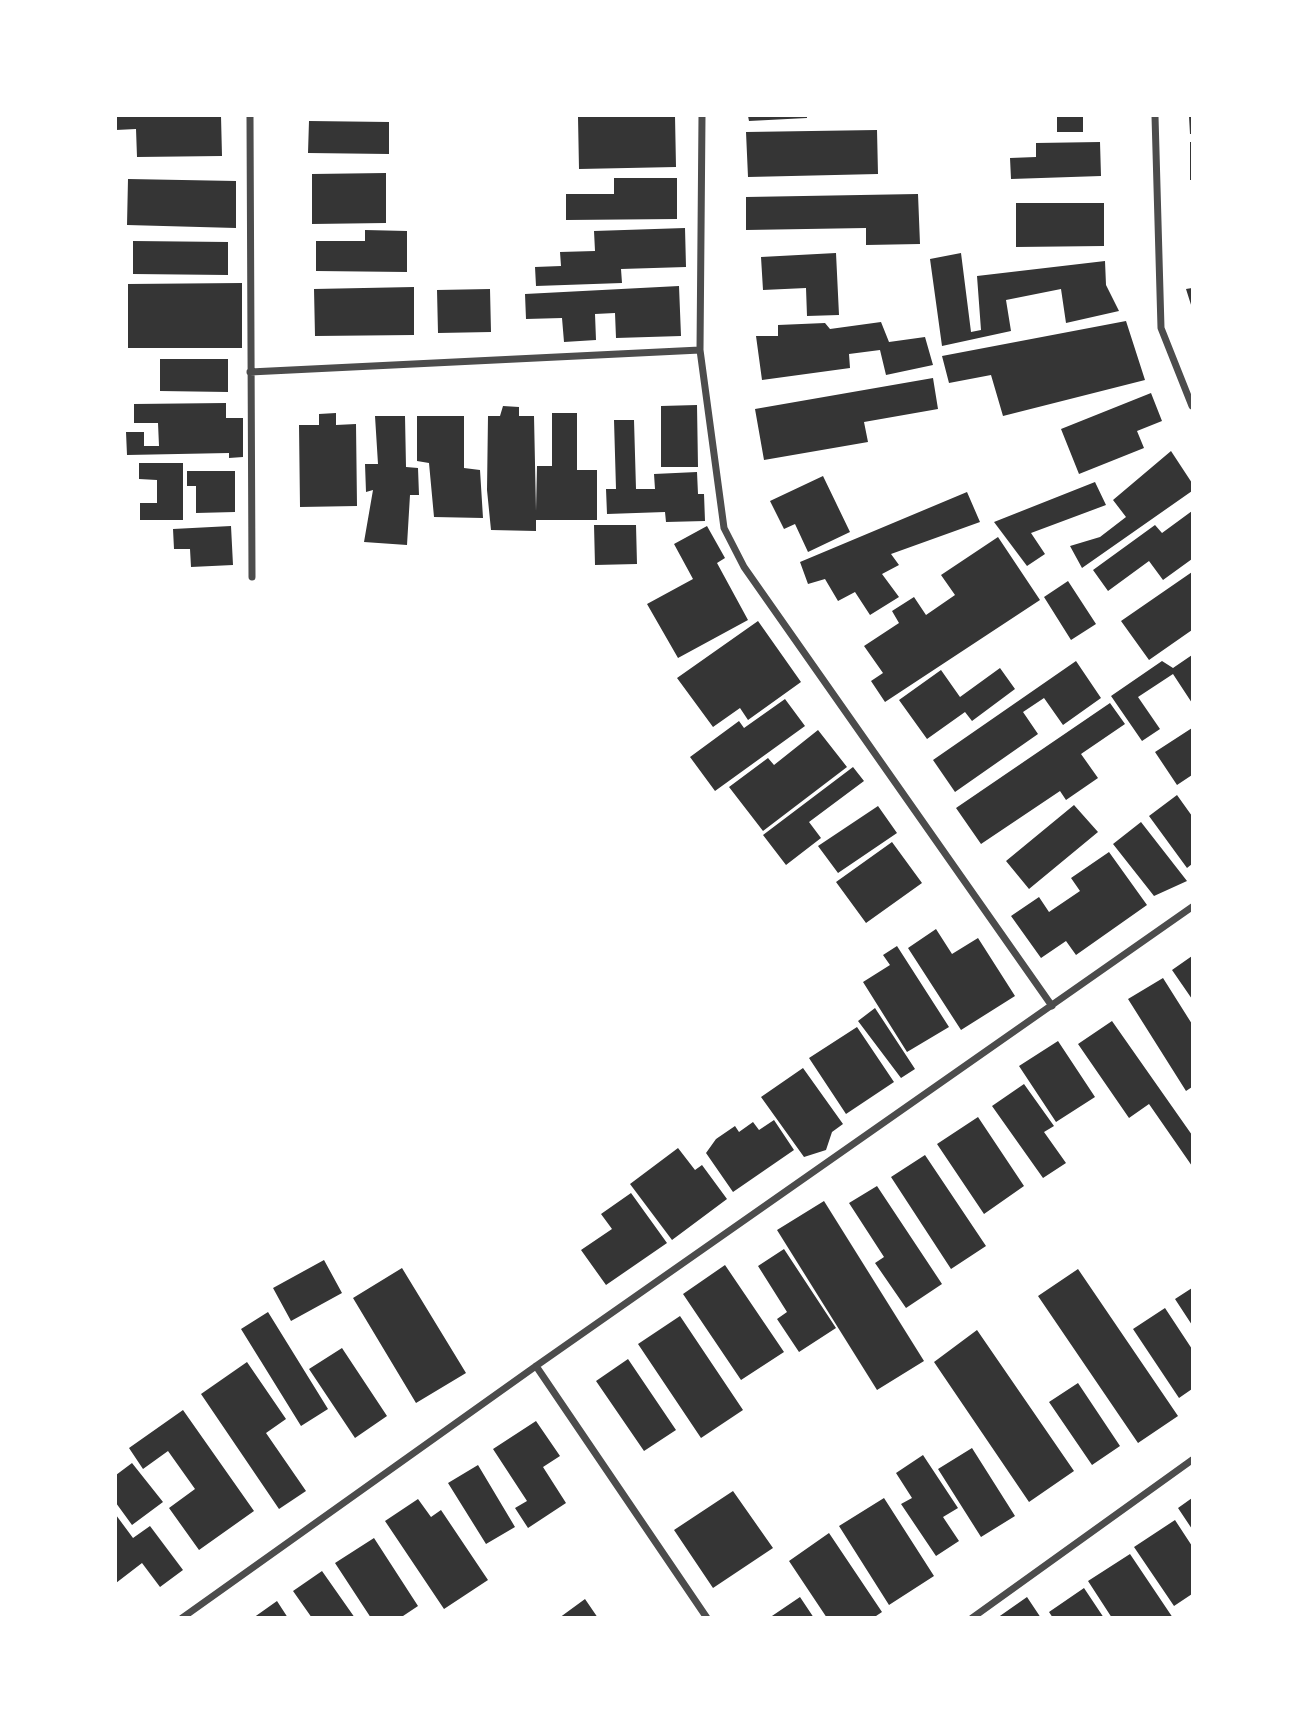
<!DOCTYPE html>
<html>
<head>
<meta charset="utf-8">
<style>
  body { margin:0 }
  #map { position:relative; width:1308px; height:1733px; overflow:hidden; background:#fff; font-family:Quicksand,sans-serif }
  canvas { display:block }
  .frame { position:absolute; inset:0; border:117px solid #fff; pointer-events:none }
</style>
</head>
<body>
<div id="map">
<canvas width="1308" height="1733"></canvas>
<div class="frame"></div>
</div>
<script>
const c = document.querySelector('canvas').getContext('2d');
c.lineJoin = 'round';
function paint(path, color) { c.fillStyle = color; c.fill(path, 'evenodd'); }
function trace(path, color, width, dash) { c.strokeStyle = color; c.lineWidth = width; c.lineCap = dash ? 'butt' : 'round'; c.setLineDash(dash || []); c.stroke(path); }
const building = new Path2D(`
  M116,116H221L222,156L137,157L136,129L116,130Z
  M675,116L676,167L579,169L578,117Z
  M748,116H807V118L749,121Z
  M1057,116H1083V132H1057Z
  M1189,116H1192V134H1190Z
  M309,121L389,122V154L308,153Z
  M877,130L878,174L748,177L746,132Z
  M1100,142L1101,176L1011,179L1010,158L1036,157V143Z
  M1190,142H1192V180H1190Z
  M386,173V223L312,224V174Z
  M614,178H677V219L566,220V194H614Z
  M128,179L236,181V228L127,225Z
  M918,194L920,244L866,245V228L746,230V197Z
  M1016,203H1104V246L1016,247Z
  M685,228L686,267L621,269L622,283L536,286L535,267L561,266L560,252L595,251L594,231Z
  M365,230L407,231V272L316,271V241H365Z
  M133,241L228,242V275L133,274Z
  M836,253L839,315L807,316L806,288L763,290L761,257Z
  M961,253L971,332L981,330L977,276L1105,261L1106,285L1119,311L1066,323L1061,289L1006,300L1011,331L942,346L930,259Z
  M242,283V348H128V284Z
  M679,286L681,336L616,338L615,313L595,314L596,340L564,342L562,318L526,319L525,294Z
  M414,287V335L315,336L314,289Z
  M1192,288V308L1186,289Z
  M490,289L491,332L438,333L437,290Z
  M1126,321L1145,380L1003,416L991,375L949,383L942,356Z
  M881,322L889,342L925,337L933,365L886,375L880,350L849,354L850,368L762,380L756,336H778V325L825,323L830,329Z
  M160,359H228V392L160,391Z
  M933,378L938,409L864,422L868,442L764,460L755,409Z
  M1151,393L1162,421L1137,431L1144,448L1079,474L1061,429Z
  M226,403V418H243V457L229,458V453L127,455L126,432H144V446H159L158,423H134V404Z
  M697,405L698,467H661V406Z
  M503,406L519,407V416H534L536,511L537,466H552V413H577V470H597V520H536V531L491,530L487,490L488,416H500Z
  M336,413V425L356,424L357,506L300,507L299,425H319V414Z
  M375,416H405L406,467L418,468L419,495H410L407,545L364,542L373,490L366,492L365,464H378Z
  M417,416H464V468L480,470L483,518L434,517L429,463L417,461Z
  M614,420H634L636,489H655L654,474L697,472L698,494H704L705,521L666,522L665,512L607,514L606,489H616Z
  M1171,451L1192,483V491L1082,568L1070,546L1100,537L1126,517L1113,500Z
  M139,463H183V520H140V503H157V480L139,479Z
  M187,471H235V512L196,513V486H187Z
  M823,476L850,532L808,552L795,524L784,529L770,501Z
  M1095,482L1106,505L1031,533L1045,554L1027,566L994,522Z
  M967,492L980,522L891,554L899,565L882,574L899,597L870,615L855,592L838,601L825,579L808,584L800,562Z
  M1192,511V559L1163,580L1149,561L1108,591L1093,570L1155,525L1162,533Z
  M594,525H636L637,564L595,565Z
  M231,526L233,565L191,567L190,549H174L173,529Z
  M707,526L725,558L717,563L748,620L678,658L647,604L693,579L674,544Z
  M998,537L1040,600L885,702L871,681L883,673L864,646L899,623L892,611L914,597L926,615L955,595L941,575Z
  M1192,572V630L1149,660L1121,621Z
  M1068,581L1096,624L1071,640L1044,597Z
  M758,621L801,682L748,720L740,708L713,727L677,678Z
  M1192,655V703L1173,674L1138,697L1160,729L1142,741L1111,696L1162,661L1173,668Z
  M1076,661L1101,698L1063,725L1044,698L1023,712L1038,734L955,792L933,760Z
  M1000,668L1015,689L972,721L965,712L927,739L899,700L941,670L960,697Z
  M785,699L805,726L715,791L690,757L739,721L744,728Z
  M1110,703L1125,724L1081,754L1098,778L1066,800L1060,791L981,844L956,808Z
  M1192,728V775L1177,785L1155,752Z
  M818,730L847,767L763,831L729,787L768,758L774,765Z
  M853,767L864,781L809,822L821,838L786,865L763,835Z
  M1177,795L1192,816V864L1187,868L1149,816Z
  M1074,805L1098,832L1029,889L1006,861Z
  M878,806L897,833L838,873L818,846Z
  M1141,822L1187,881L1154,896L1113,844Z
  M892,842L922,883L866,923L836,882Z
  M1109,852L1147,905L1076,955L1066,941L1041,958L1011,916L1039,897L1049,912L1080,891L1071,878Z
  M936,929L952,954L978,938L1015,996L961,1030L908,948Z
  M897,946L949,1027L907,1052L863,982L890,965L883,955Z
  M1192,956V999L1172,970Z
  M1163,978L1192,1024V1087L1186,1091L1128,999Z
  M875,1008L915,1069L901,1078L858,1021Z
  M1112,1021L1192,1135V1166L1149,1104L1129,1118L1078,1044Z
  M857,1027L894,1082L846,1114L809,1058Z
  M1058,1041L1095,1097L1056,1122L1019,1066Z
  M803,1068L843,1124L832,1132L826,1150L804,1157L761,1097Z
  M1024,1084L1054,1126L1044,1132L1066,1163L1043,1178L992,1106Z
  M978,1117L1024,1186L984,1214L937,1144Z
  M774,1120L794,1150L733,1192L706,1153L716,1139L735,1126L739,1132L753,1122L759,1130Z
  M678,1148L695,1170L702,1165L727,1199L672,1240L630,1184Z
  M925,1155L986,1246L951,1269L891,1177Z
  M877,1186L942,1284L906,1308L875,1263L884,1257L849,1203Z
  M631,1193L667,1243L606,1285L581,1250L612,1229L601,1214Z
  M824,1201L924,1361L877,1390L777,1230Z
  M784,1249L836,1328L799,1352L777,1319L787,1312L758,1266Z
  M324,1260L342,1293L291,1321L273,1288Z
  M725,1265L784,1352L741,1380L683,1294Z
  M402,1268L466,1373L416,1403L353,1298Z
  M1078,1269L1178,1416L1138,1443L1038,1296Z
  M1192,1288V1325L1175,1299Z
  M1165,1308L1192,1349V1389L1179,1398L1133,1329Z
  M268,1312L328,1409L301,1426L241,1329Z
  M680,1316L743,1410L701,1438L638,1344Z
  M977,1330L1074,1471L1029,1502L934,1362Z
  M342,1348L387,1416L355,1438L309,1369Z
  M628,1359L676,1430L644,1451L596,1381Z
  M247,1362L286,1419L266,1433L306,1491L279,1509L201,1394Z
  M1078,1383L1120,1446L1092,1465L1049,1402Z
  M183,1410L254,1511L199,1550L169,1508L195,1489L168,1451L143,1469L129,1448Z
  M536,1421L560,1456L543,1467L566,1503L528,1528L515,1508L527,1501L493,1449Z
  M972,1448L1015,1516L981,1537L938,1469Z
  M923,1455L958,1508L943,1517L959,1541L936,1556L901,1504L912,1498L896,1473Z
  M132,1463L163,1502L132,1525L116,1503V1475Z
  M478,1465L515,1527L486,1544L448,1483Z
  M733,1491L773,1548L713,1588L674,1530Z
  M884,1498L934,1576L889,1605L839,1526Z
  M1192,1498V1529L1178,1508Z
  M418,1499L431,1517L441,1510L488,1580L444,1609L385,1521Z
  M116,1515L133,1538L150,1526L183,1570L160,1587L142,1563L116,1583Z
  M1175,1520L1192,1546V1594L1174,1606L1134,1547Z
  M829,1533L882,1612L873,1618H827L789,1561Z
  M374,1538L418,1606L400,1618H371L335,1563Z
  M1130,1554L1173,1618H1112L1088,1581Z
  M322,1571L355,1618H312L293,1591Z
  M1084,1588L1104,1618H1053L1049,1612Z
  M800,1597L814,1618H769Z
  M1027,1597L1041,1618H997Z
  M585,1599L598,1618H559Z
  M277,1601L288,1618H253Z`);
const minor = new Path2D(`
  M250,116L252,577
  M702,116L700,350L724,528L744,567L1052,1006
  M1155,116L1161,328L1192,406
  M250,372L700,350
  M536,1366L707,1618
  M182,1618L536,1366L1192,907
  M972,1618L1192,1460`);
paint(building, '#353535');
trace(minor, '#4c4c4c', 7);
</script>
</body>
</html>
